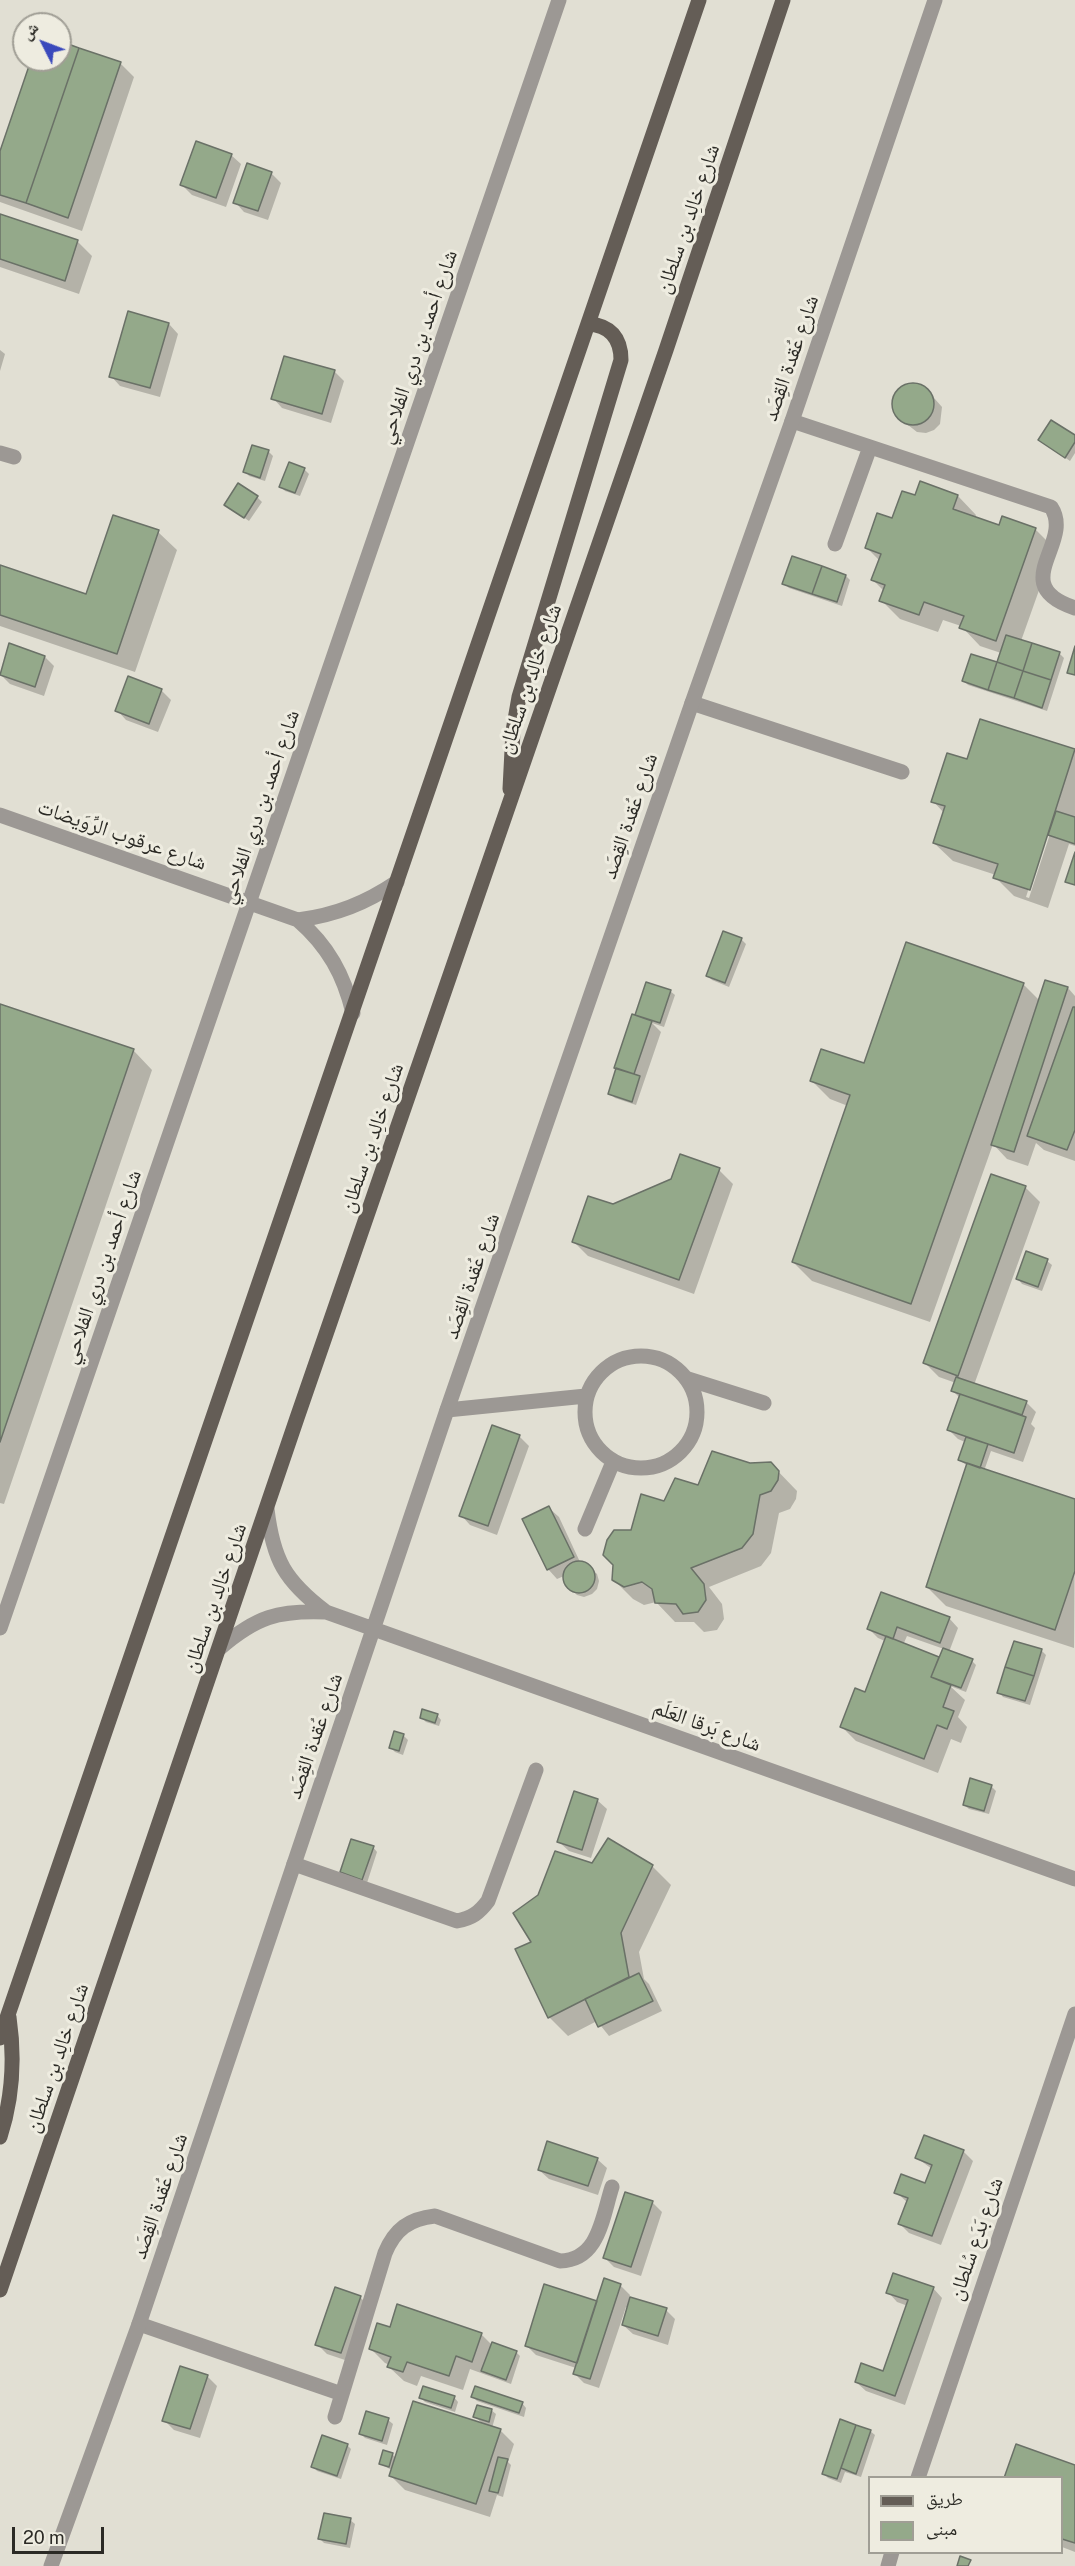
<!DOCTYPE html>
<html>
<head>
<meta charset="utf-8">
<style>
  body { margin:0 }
  #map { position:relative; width:1075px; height:2566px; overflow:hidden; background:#e1dfd3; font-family:"Public Sans","Noto Naskh Arabic",sans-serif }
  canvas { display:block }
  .legend { position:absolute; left:868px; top:2476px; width:195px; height:78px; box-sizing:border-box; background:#eeece0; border:2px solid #a09e95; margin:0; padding:8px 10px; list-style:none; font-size:18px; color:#2b2a25 }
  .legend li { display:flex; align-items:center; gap:12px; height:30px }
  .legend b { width:30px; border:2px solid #a09e95 }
  .north { position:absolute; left:12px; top:12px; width:60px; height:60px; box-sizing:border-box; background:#eeece0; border:2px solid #a09e95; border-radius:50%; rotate:312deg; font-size:16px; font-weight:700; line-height:24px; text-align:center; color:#2b2a25 }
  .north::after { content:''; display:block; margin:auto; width:21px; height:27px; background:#3a49bc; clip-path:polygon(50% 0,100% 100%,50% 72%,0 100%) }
  .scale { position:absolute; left:12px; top:2527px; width:92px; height:27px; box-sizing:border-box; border:3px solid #2b2a25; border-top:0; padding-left:8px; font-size:18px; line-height:21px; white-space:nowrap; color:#2b2a25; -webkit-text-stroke:4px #eeece0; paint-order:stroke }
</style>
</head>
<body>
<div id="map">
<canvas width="1075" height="2566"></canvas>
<ul class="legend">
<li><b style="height:8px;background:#645d56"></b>طريق</li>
<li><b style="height:16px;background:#94a98a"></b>مبنى</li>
</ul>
<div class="north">ش</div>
<div class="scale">20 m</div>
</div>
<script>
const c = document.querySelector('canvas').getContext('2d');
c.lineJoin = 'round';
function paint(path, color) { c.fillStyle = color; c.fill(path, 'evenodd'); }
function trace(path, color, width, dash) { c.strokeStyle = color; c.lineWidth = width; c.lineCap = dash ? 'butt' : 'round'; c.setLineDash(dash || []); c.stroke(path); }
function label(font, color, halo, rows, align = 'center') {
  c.font = font + ' "Public Sans","Noto Naskh Arabic",sans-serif'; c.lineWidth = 6; c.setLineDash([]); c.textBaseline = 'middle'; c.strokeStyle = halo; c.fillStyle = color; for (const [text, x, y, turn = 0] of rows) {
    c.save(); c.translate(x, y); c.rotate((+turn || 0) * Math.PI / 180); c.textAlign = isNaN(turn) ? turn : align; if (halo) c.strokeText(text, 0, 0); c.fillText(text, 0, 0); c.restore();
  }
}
const shadow = new Path2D(`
  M60,43L120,63L134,77L82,231L0,202V156L33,60H60Z
  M231,155L241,164L226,207L192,195L182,185Z
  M271,173L281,183L268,220L244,212L235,202Z
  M0,216L78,242L92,256L79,294L0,267Z
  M129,313L169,324L178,334L160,397L120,386L111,376Z
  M0,350L5,354L0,371Z
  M285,357L335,372L344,381L331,423L282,408L273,398Z
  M911,384L920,385L927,390L942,407L940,424L934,430L926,433L917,432L899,418L895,410L894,401L897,393L903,387Z
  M1075,436V453L1070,461L1040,440Z
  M253,447L269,452L273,456L265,481L249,476L245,471Z
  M304,469L309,474L300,496L285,491L281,487Z
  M958,496L976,515L975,518L1000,527L1035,529L1054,548L1021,641L1060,654L1064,658L1047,711L968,685L964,681L998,664L1001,653L980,646L961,626L943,620L938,632L900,619L881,600L884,591L873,580L880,561L866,547L916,497Z
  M257,497L262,502L249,521L226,505Z
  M158,532L177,550L135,672L0,626V567L87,596Z
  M846,576L850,580L842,606L789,588L784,584Z
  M10,645L45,657L54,666L44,696L10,684L0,674Z
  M129,678L162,691L171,700L158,732L126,720L117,710Z
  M981,721L1075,751V846L1069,844L1048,908L1014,896L995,877L996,875L953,861L934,843L944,813L933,801L968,761ZM1047,832L1050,834L1029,898L1026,897Z
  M741,939L746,944L729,987L712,980L708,976Z
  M907,944L1024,985L1040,1001L1046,982L1068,988L1075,996V1161L1044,1150L1036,1143L1028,1166L1007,1159L993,1144L930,1322L812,1281L793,1262L848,1106L830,1099L812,1081L864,1065Z
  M670,991L675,995L664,1027L652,1023L661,1032L636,1105L615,1098L610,1094L641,1019L637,1015Z
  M0,1006L134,1051L152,1070L4,1504L0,1503Z
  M719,1170L733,1184L694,1294L588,1256L573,1241Z
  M992,1176L1026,1188L1040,1202L974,1385L1026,1402L1036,1412L1031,1424L1035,1428L1023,1462L991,1451L984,1471L1075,1501L1074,1648L946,1606L927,1587L968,1466L959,1460L965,1442L958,1439L949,1430L960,1398L953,1391L956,1383L939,1377L925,1363Z
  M1047,1261L1052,1265L1042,1291L1022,1284L1018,1279Z
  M493,1427L520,1437L529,1446L497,1535L470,1525L461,1515Z
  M771,1464L797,1491L796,1499L790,1509L779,1513L771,1553L761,1566L709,1587L722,1604L724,1619L717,1630L704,1632L694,1622H675L656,1602L644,1605L633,1599L614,1580L632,1532L665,1503L750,1465Z
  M549,1508L559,1517L580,1562L586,1564L597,1574L599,1581L597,1589L592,1594L584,1597L577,1595L566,1584L564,1576L557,1579L548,1569Z
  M949,1618L958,1628L949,1652L972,1661L976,1665L966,1692L950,1686L965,1700L958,1717L967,1727L961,1743L951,1739L938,1773L856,1741L842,1727L865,1694L885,1641L878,1638L869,1629ZM907,1636L944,1649L940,1659L903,1645Z
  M1041,1650L1046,1655L1030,1705L1003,1697L999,1692Z
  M437,1715L441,1720L439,1726L426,1722L421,1717Z
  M403,1735L408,1740L403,1755L395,1752L391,1748Z
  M991,1786L996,1791L989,1814L969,1809L964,1805Z
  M597,1800L607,1809L591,1858L569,1851L559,1842Z
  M373,1847L377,1852L367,1883L347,1876L342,1872Z
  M593,1865L652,1866L671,1885L639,1952L644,1979L649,1984L662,2011L609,2036L597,2021L568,2036L549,2017L533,1943L539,1896Z
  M963,2151L973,2161L941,2245L909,2233L900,2224L908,2203L896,2192L926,2185L932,2169L917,2158Z
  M597,2159L607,2168L598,2195L549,2179L539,2170Z
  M652,2202L662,2212L641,2276L614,2267L604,2257Z
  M620,2285L630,2295L629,2299L666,2310L675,2319L668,2345L633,2334L623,2325L628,2308L626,2307L599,2388L584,2383L574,2373L576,2368L536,2355L527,2346L598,2302Z
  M933,2288L942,2298L905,2405L866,2391L856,2382L884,2373L908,2306L897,2302L888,2292Z
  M360,2297L370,2307L351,2362L327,2354L317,2344Z
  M391,2329L481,2334L492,2345L516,2352L520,2356L511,2384L470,2369L463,2390L421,2376L417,2386L404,2381L389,2367L390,2365L385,2363L370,2348Z
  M207,2376L217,2386L200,2438L174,2430L164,2420Z
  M454,2397L458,2402L455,2412L425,2402L421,2398Z
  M473,2397L522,2403L526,2408L524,2417L477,2401Z
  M491,2410L496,2414L492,2428L500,2430L514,2444L508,2462L511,2465L503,2497L497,2495L490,2517L405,2490L391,2476L392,2470L380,2464L392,2454L396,2458L483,2424L475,2417Z
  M388,2420L393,2424L387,2445L365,2438L361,2434Z
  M841,2421L870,2431L875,2435L861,2477L845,2472L841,2483L828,2478L824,2474Z
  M347,2445L351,2449L341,2479L317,2471L313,2466Z
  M1075,2466V2552L1062,2547V2478Z
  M350,2520L355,2524L350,2548L324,2543L320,2539Z`);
const building = new Path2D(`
  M60,41L79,48L26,203L0,195V151L31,60H60Z
  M79,48L121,62L68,218L26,203Z
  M196,141L232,154L216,198L180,185Z
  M247,163L272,172L258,211L233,203Z
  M0,214L78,240L65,281L0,259Z
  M128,311L169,323L150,388L109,377Z
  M284,356L335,370L322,414L271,399Z
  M892 404a21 21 0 1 1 42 0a21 21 0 1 1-42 0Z
  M1051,420L1075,435V442L1065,458L1038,440Z
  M252,445L269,450L260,478L243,472Z
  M289,462L305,468L295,493L279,487Z
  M920,481L958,495L953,509L999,525L1002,516L1036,528L996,641L959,628L964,616L924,602L919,615L879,601L885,585L871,580L881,554L865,548L877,513L892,518L902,491L915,495Z
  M238,483L258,496L244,518L224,505Z
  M113,515L159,530L117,654L0,615V565L86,594Z
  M792,556L822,566L812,594L782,584Z
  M822,566L846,575L837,602L812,594Z
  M1006,635L1032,643L1023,671L997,662Z
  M9,643L45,656L35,687L0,675Z
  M1032,643L1060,652L1051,680L1023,671Z
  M1075,646V675L1067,673Z
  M971,654L997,662L988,690L962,681Z
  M997,662L1023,671L1014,698L988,690Z
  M1023,671L1051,680L1042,708L1014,698Z
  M128,676L162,689L149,724L115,711Z
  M980,719L1075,749L1030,890L993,878L998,864L933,843L945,806L931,802L947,753L967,759Z
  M1056,811L1075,817V844L1048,835Z
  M1075,852V885L1065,882Z
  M723,931L742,938L725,983L706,976Z
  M906,942L1024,983L911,1304L792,1262L850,1095L810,1081L821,1049L864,1063Z
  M1045,980L1068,987L1014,1152L991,1145Z
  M646,982L671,990L660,1023L635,1015Z
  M0,1004L134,1049L0,1442Z
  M1073,1007H1075V1130L1067,1150L1027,1136Z
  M632,1014L652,1021L634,1074L614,1068Z
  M616,1068L640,1076L632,1102L608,1094Z
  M680,1154L720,1168L679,1280L572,1242L588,1196L613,1204L671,1179Z
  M991,1174L1026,1186L958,1376L923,1363Z
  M1026,1251L1048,1259L1038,1287L1016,1279Z
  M956,1377L1027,1401L1022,1415L951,1391Z
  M960,1394L1026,1417L1014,1453L947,1430Z
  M492,1425L520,1435L488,1526L459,1516Z
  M966,1437L988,1444L980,1468L958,1460Z
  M712,1451L750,1463L771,1462L779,1471L778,1480L771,1491L760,1495L753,1534L742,1548L691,1568L704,1584L706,1600L698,1612L683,1614L676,1604L655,1603L652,1589L642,1582L624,1587L612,1580L613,1565L603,1555L607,1540L614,1530H631L641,1494L664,1501L675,1478L698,1485Z
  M967,1463L1075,1499V1571L1055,1630L926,1587Z
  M549,1506L574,1557L547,1570L522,1519Z
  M563 1577a16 16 0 1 1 32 0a16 16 0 1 1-32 0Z
  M881,1592L950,1617L940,1643L897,1627L893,1639L867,1629Z
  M886,1636L939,1657L931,1677L951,1685L943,1707L954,1711L947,1729L937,1725L924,1759L840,1727L855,1688L865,1692Z
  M1014,1641L1042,1649L1034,1676L1005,1667Z
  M943,1648L973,1659L961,1688L931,1677Z
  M1005,1667L1034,1676L1025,1701L997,1693Z
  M422,1709L438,1714L435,1723L420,1718Z
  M394,1731L404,1734L399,1751L389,1748Z
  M970,1778L992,1785L984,1811L963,1805Z
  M574,1791L598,1799L582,1850L557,1842Z
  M608,1838L653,1865L621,1933L629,1977L548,2018L515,1949L531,1942L513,1913L538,1895L555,1851L592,1863Z
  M351,1839L374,1846L362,1880L340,1872Z
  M639,1973L653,2001L598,2027L585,1999Z
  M924,2135L964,2150L932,2236L898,2224L908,2198L894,2193L901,2174L925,2183L932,2165L915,2158Z
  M547,2141L598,2158L588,2186L538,2170Z
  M625,2192L653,2201L631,2267L603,2258Z
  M893,2273L934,2287L895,2396L855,2382L861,2363L883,2371L908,2300L886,2293Z
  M604,2278L621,2284L590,2379L573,2374Z
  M544,2284L597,2301L577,2363L525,2346Z
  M335,2287L361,2296L341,2353L315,2345Z
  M630,2297L667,2308L658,2336L622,2325Z
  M397,2304L482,2333L472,2362L456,2356L449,2376L407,2362L403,2372L387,2367L391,2357L369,2349L377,2323L390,2327Z
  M492,2342L517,2351L506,2380L481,2371Z
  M180,2366L208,2375L190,2429L162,2421Z
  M423,2386L455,2396L451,2408L419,2398Z
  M475,2386L523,2402L519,2413L471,2397Z
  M413,2401L501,2429L476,2504L389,2476Z
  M477,2405L492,2409L489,2422L473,2417Z
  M366,2411L389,2418L382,2441L359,2434Z
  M840,2419L856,2425L837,2479L822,2474Z
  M856,2425L871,2430L856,2474L841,2468Z
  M322,2435L348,2444L337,2476L311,2467Z
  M1016,2444L1075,2465V2543L1062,2539V2478H1004Z
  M383,2450L393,2453L389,2467L379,2464Z
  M498,2457L508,2459L498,2493L489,2491Z
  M324,2513L351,2518L346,2544L318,2539Z
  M960,2556L971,2560L968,2566H957Z`);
const lane = new Path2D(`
  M792,421L1051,507C1075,543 1005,585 1075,608
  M0,453L14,457
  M835,544L870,447
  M692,703L902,772
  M585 1412a56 56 0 1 1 112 0a56 56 0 1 1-112 0Z
  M688,1379L764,1403
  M447,1410L586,1396
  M585,1529L613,1462
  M294,1864L457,1921C472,1918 479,1913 488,1901L536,1770
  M139,2324L342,2394
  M335,2417L385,2253C395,2229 409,2219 435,2216L560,2261C599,2260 602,2218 612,2187`);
const street = new Path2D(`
  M0,815L298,920C328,946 344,975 353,1013
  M298,920C336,915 366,903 397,882
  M267,1509C273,1560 285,1581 326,1612
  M0,1628L559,0
  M220,1648C256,1617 278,1610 326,1612L1075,1879
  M918,2478L1075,2014
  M51,2566L139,2324L447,1410L692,703L792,421L935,0
  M888,2566L892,2552`);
const primary = new Path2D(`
  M510,789L513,731L519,697L621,360C621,338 610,325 588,324
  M0,2038L699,0
  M0,2137C13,2097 15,2058 9,2017
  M0,2290L297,1418L666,350L783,0`);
const streetNames = [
  ["شارع خالِد بن سلطان",688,219,-71],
  ["شارع أحمد بن دري الفلاحي",418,347,-71],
  ["شارع عُقدة القِصَد",791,358,-71],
  ["شارع خالِد بن سلطان",530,679,-71],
  ["شارع أحمد بن دري الفلاحي",260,807,-71],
  ["شارع عُقدة القِصَد",630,816,-71],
  ["شارع عرقوب الرِّوَيضات",122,835,19],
  ["شارع خالِد بن سلطان",372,1138,-71],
  ["شارع أحمد بن دري الفلاحي",102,1267,-71],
  ["شارع عُقدة القِصَد",472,1276,-71],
  ["شارع خالِد بن سلطان",215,1598,-71],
  ["شارع بَرقا العَلَم",707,1726,20],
  ["شارع عُقدة القِصَد",315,1736,-71],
  ["شارع خالِد بن سلطان",57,2058,-71],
  ["شارع عُقدة القِصَد",160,2196,-71],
  ["شارع بَدَع سُلطان",976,2239,-71]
];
paint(shadow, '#0003');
paint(building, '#94a98a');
trace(building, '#6a7167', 1.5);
trace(lane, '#9c9894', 15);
trace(street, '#9c9894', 15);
trace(primary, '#645d56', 15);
label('21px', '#2b2a25', '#eeece0', streetNames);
</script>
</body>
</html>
